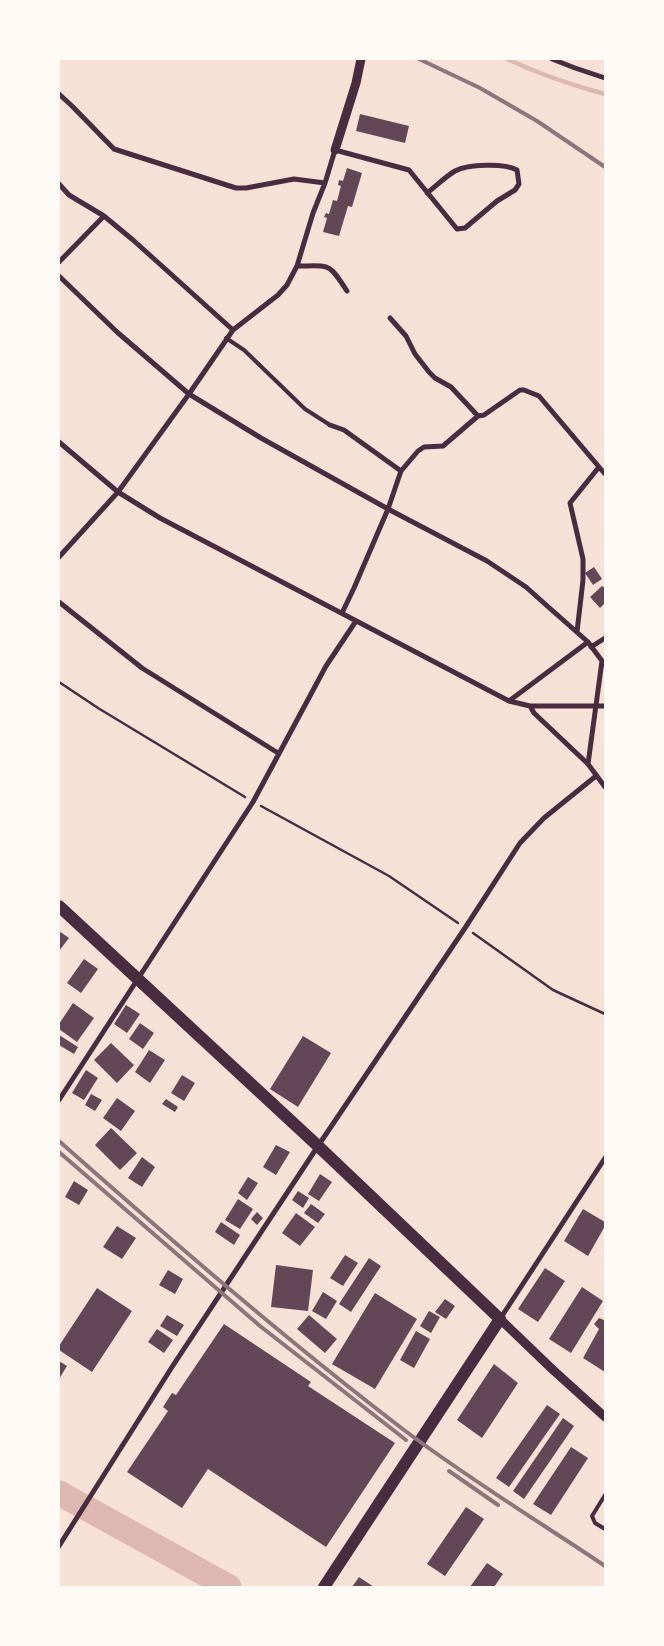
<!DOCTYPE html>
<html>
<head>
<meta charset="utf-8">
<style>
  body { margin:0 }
  #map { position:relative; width:664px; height:1646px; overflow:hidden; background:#f7e1d7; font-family:Jost,sans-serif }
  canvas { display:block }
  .frame { position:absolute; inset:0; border:60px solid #fffaf5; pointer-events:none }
</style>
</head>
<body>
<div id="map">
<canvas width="664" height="1646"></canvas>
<div class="frame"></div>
</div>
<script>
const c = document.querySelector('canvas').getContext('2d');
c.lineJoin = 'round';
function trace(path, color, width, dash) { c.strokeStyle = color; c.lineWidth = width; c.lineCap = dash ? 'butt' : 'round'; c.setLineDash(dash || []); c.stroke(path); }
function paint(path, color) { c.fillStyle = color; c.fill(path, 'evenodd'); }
const stream = new Path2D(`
  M507,59C539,74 571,85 605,94`);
const river = new Path2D(`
  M59,1493L229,1587`);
const building = new Path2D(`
  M360,114L409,126L405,143L356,131Z
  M347,168L362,173L352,207L348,206L339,236L323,232L327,218L324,217L326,213L329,214L333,200L337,201L341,186L338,185L339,180L343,181Z
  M594,567L602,579L593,585L585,573Z
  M602,586L605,588V603L600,608L590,597Z
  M59,931L69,938L59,951Z
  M84,959L98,969L81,993L67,983Z
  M73,1003L94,1018L77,1042L59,1029V1024Z
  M126,1005L140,1014L127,1033L114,1024Z
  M140,1023L154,1033L143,1049L129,1039Z
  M59,1035L78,1047L74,1054L59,1045Z
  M303,1036L331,1053L298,1107L270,1089Z
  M111,1043L134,1065L117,1083L94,1060Z
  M149,1050L165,1060L150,1083L135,1072Z
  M86,1070L98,1078L84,1100L72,1093Z
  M182,1075L195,1083L184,1101L171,1093Z
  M91,1094L102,1100L95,1111L85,1105Z
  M117,1098L135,1111L121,1131L103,1118Z
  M166,1099L178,1107L175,1112L162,1104Z
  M111,1128L137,1153L120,1170L95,1145Z
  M276,1145L290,1152L276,1175L263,1167Z
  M142,1157L155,1167L142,1187L128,1178Z
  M320,1174L332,1182L319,1201L308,1194Z
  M248,1177L258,1183L247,1200L238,1193Z
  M74,1181L88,1190L79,1205L65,1197Z
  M298,1191L309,1198L303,1208L292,1200Z
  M238,1199L253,1209L240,1229L225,1220Z
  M311,1204L325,1214L318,1223L304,1213Z
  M583,1209L605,1222V1226L588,1256L564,1241Z
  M257,1212L263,1218L257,1225L251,1219Z
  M296,1213L315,1227L300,1246L282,1233Z
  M221,1222L240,1235L234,1245L215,1232Z
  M117,1226L136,1238L122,1259L103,1247Z
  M345,1255L358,1263L343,1286L330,1278Z
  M369,1258L381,1266L351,1312L339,1304Z
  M276,1265L313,1270L308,1311L271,1307Z
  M545,1268L565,1281L538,1322L518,1309Z
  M168,1270L183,1279L175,1294L159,1285Z
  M582,1287L603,1301L571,1353L549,1339Z
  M97,1288L132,1311L92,1372L59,1350V1346Z
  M323,1292L337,1301L326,1319L312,1311Z
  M375,1293L417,1319L375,1389L332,1364Z
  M445,1299L455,1306L446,1319L435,1312Z
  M429,1311L440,1317L431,1333L420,1326Z
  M167,1315L184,1325L177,1336L160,1326Z
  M309,1315L337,1339L325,1353L297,1329Z
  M599,1318L604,1320L605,1318V1372L583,1358L599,1329L594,1324Z
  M224,1324L311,1382L308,1386L395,1443L326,1547L208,1469L182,1508L127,1472L168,1411L163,1407L172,1393L176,1395Z
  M157,1329L173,1340L164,1353L148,1342Z
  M416,1331L430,1339L414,1368L400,1360Z
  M59,1361L67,1366L59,1379Z
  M494,1364L518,1383L482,1438L457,1420Z
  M547,1405L560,1414L509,1487L496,1478Z
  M563,1418L574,1426L524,1499L513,1491Z
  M571,1447L588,1458L551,1515L533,1504Z
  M466,1507L484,1519L445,1576L427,1564Z
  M487,1563L503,1574L494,1587H470Z
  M359,1577L374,1587H352Z`);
const path = new Path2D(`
  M59,682L98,708L245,797
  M261,806L389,876L458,923
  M473,933L553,990L605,1014`);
const service = new Path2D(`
  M226,338L244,350L305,409L330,425
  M605,1495L592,1516L595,1523L605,1529`);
const minor = new Path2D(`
  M552,59L575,68L605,78
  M59,94L72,106L114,149L236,188H246L294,179L325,183
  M59,184L69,195L104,216L133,240L233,330
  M59,262L104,216
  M297,266C331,266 328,262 347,291
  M59,276L117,332L189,394L261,438L388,509L487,561L526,587L545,604L588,642L605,665
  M390,318L406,336L415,354L429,372L435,378L451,387L478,416
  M330,425L344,430L401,471
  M59,442L118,492L160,518L509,701L530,706H605
  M59,557L118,492L189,394L233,330L278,295L287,285L297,266L313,213L325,183L335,150L409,170L457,229L465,228L497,201L515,190L519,184L517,170C504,163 468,164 455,171C445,177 436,186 427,193
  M59,602L142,668L278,753
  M342,613L354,588L388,509L401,471L418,451L424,447L443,446L478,416L484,415L520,390H524L539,396L605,474
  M577,632L583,580V559L570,503L599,467
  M591,647L605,638
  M509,701L588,642
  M530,706L534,713L588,764L605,787
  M588,764L602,661
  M59,1100L253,802L326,666L356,621
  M500,1319L605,1158
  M59,1546L172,1367L318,1146L465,928L520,843L544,818L596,776`);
const tertiary = new Path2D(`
  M335,150L356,83L361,59
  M500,1319L552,1369L605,1417`);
const trunk = new Path2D(`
  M59,906L318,1146L500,1319L324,1587`);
const rail = new Path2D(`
  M419,59L480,88L537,121L605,167
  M59,1141C171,1240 285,1339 404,1430C469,1479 538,1521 605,1566
  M59,1152L260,1326L406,1440
  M449,1471L498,1505`);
trace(stream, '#dcb8b0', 4.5);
trace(river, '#dcb8b0', 25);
paint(building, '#644757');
trace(path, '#4a2c40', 2.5);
trace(service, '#4a2c40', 4);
trace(minor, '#4a2c40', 5);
trace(tertiary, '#4a2c40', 9);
trace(trunk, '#4a2c40', 12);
trace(rail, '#8f747c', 4);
</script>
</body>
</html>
